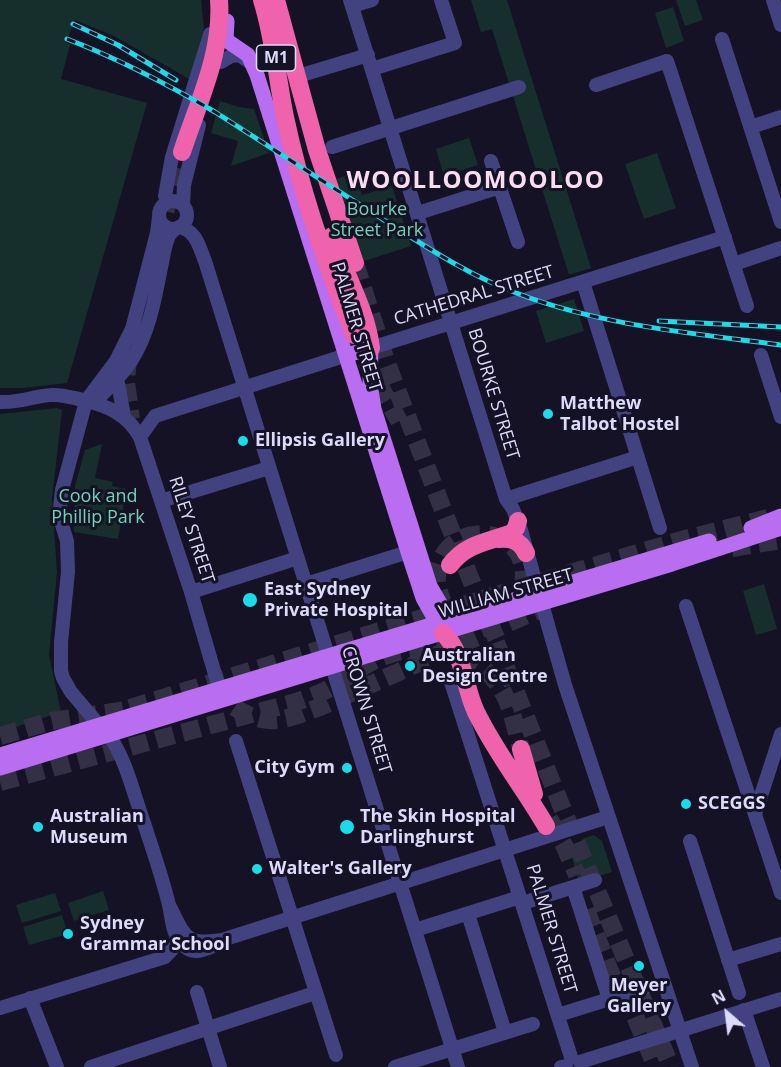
<!DOCTYPE html>
<html>
<head>
<meta charset="utf-8">
<style>
  body { margin:0 }
  #map { position:relative; width:781px; height:1067px; overflow:hidden; background:#151226; font-family:"Open Sans",sans-serif }
  canvas { display:block }
  .north { position:absolute; left:697px; top:983px; width:60px; height:60px; -webkit-text-stroke:4px #151226; paint-order:stroke; rotate:332deg; font-size:16px; font-weight:700; line-height:24px; text-align:center; color:#dddbfb }
  .north::after { content:''; display:block; margin:auto; width:21px; height:27px; background:#dddbfb; clip-path:polygon(50% 0,100% 100%,50% 72%,0 100%) }
</style>
</head>
<body>
<div id="map">
<canvas width="781" height="1067"></canvas>
<div class="north">N</div>
</div>
<script>
const c = document.querySelector('canvas').getContext('2d');
c.lineJoin = 'round';
function paint(path, color) { c.fillStyle = color; c.fill(path, 'evenodd'); }
function trace(path, color, width, dash) { c.strokeStyle = color; c.lineWidth = width; c.lineCap = dash ? 'butt' : 'round'; c.setLineDash(dash || []); c.stroke(path); }
function label(font, color, halo, rows, align = 'center') {
  c.font = font + ' "Open Sans",sans-serif'; c.lineWidth = 6; c.setLineDash([]); c.textBaseline = 'middle'; c.strokeStyle = halo; c.fillStyle = color; for (const [text, x, y, turn = 0] of rows) {
    c.save(); c.translate(x, y); c.rotate((+turn || 0) * Math.PI / 180); c.textAlign = isNaN(turn) ? turn : align; if (halo) c.strokeText(text, 0, 0); c.fillText(text, 0, 0); c.restore();
  }
}
const green = new Path2D(`
  M0,0H201L204,29L189,79L114,36L75,20L66,42L70,45L61,79L147,103L67,383L23,388H0Z
  M471,0H507L591,268L569,275L492,29L481,32Z
  M676,0H696L703,20L685,26Z
  M673,7L684,41L666,48L655,13Z
  M220,101L239,107L254,109L269,153L231,166L238,141L211,133Z
  M469,138L478,165L444,176L436,149Z
  M657,153L676,208L644,219L625,164Z
  M354,173L362,195L392,186L411,246L364,261L336,179Z
  M574,299L584,331L546,343L536,311Z
  M57,408L62,410L52,499L57,572L49,655L61,712L0,732V414Z
  M102,444L95,478L113,482L112,486L126,489L118,539L74,532L75,486L85,450Z
  M764,584L777,629L756,635L743,591Z
  M594,835L602,841L612,872L579,882L572,858L587,854L582,839Z
  M103,891L109,910L74,921L68,903Z
  M55,893L61,911L22,923L16,905Z
  M62,915L68,934L29,945L23,927Z`);
const highwayTunnel = new Path2D(`
  M158,237L182,152
  M355,263L386,361L445,515L563,810L671,1067
  M128,357L126,382L131,419
  M366,361L399,421
  M732,548L781,540
  M445,608C441,597 436,587 437,576C443,511 545,525 520,596
  M216,688C227,706 253,722 275,720C291,719 305,712 320,707L547,606
  M130,708L503,593L685,539L768,518
  M0,736L52,721L140,708
  M0,782L296,702C307,698 319,694 330,688C346,679 360,667 377,659C422,639 481,648 505,696C513,712 516,732 521,749
  M549,819L564,845L577,875
  M586,910L624,1007
  M625,992L656,1067`);
const minor = new Path2D(`
  M350,0L506,499L513,509L521,530L538,591
  M773,0L781,25
  M352,6L372,0
  M722,39L781,222
  M221,62L231,56L239,55L251,63
  M372,69L455,43L441,0
  M305,74L368,55
  M596,85L667,61L747,306
  M751,127L781,117
  M332,147L519,87
  M491,161L518,242
  M165,196L172,157L210,34
  M159 215a14 14 0 1 1 28 0a14 14 0 1 1-28 0Z
  M183,205L184,185L199,125
  M418,213L500,187
  M179,227C197,231 199,247 205,261L328,655
  M734,264L781,248
  M583,282L660,528
  M371,348L725,237
  M761,355L781,417
  M117,378L124,416
  M97,400C108,388 122,376 131,361C153,328 157,282 166,244L169,235L175,229
  M0,402C20,403 33,396 51,395C62,394 73,398 83,400C108,406 127,414 140,437L191,592L219,688
  M140,437L155,416L347,355
  M506,499L638,457
  M161,501L269,468
  M306,584L408,552
  M191,592L298,558
  M542,604L565,685L692,1067
  M686,606L781,893
  M332,667L458,1067
  M447,678L451,682L571,1057
  M99,725L71,692L63,678L61,671V642L68,572L67,541L62,525L60,508L62,490L86,401L116,361L132,329L157,233L159,217
  M108,734C126,759 133,792 143,820C152,848 162,876 169,905C172,918 172,934 182,944C190,954 200,952 211,947
  M236,741L336,1055
  M755,814L781,734
  M690,841L739,993
  M573,887L609,999
  M523,903L595,880
  M169,905C185,936 185,946 222,940L608,817
  M468,914L505,1032
  M415,930L520,897
  M728,960L781,944
  M197,992L220,1067
  M30,998L57,1067
  M0,1008L165,957L179,942
  M744,1010L763,1067
  M558,1015L645,988
  M580,1062L781,999
  M91,1067L315,993
  M395,1067L533,1024
  M561,1067L566,1066`);
const major = new Path2D(`
  M227,21L226,40L248,55L257,75L408,552L423,598L441,630
  M347,355L371,348L370,384L374,409L430,586L445,612L457,617
  M751,528L781,516
  M0,755L709,541
  M0,768L415,641L672,564L781,528`);
const highway = new Path2D(`
  M262,0C274,38 277,78 285,117C300,188 327,267 354,335
  M276,0L317,150L355,263
  M182,152C198,103 223,52 219,0
  M332,236C344,273 366,308 371,348
  M498,539C511,538 520,540 526,553
  M450,565C466,543 489,542 512,533L516,528L518,521
  M443,633C464,653 464,687 476,712C496,753 524,788 546,826
  M521,749L534,794`);
const rail = new Path2D(`
  M73,24L118,45L176,80
  M67,39C119,59 167,84 215,112C269,146 322,181 376,215C422,244 467,275 519,294C603,326 693,333 781,345
  M659,321L781,327`);
const markers = [
  [548,414,6,"#1adce8"],
  [243,441,6,"#1adce8"],
  [250,600,8,"#1adce8"],
  [410,666,6,"#1adce8"],
  [347,768,6,"#1adce8"],
  [686,804,6,"#1adce8"],
  [38,827,6,"#1adce8"],
  [347,827,8,"#1adce8"],
  [257,869,6,"#1adce8"],
  [68,934,6,"#1adce8"],
  [639,966,6,"#1adce8"]
];
const shields = [
  [276,58,39]
];
const shieldNames = [
  ["M1",276,58]
];
const parkNames = [
  ["Bourke",377,210],
  ["Street Park",377,231],
  ["Cook and",98,497],
  ["Phillip Park",98,518]
];
const streetNames = [
  ["CATHEDRAL STREET",474,296,-17],
  ["PALMER STREET",356,327,73],
  ["BOURKE STREET",493,394,73],
  ["RILEY STREET",191,530,72],
  ["WILLIAM STREET",506,594,-16],
  ["CROWN STREET",366,710,73],
  ["PALMER STREET",551,929,73]
];
const poiNames = [
  ["Matthew",560,404],
  ["Talbot Hostel",560,425],
  ["Ellipsis Gallery",255,441],
  ["East Sydney",264,590],
  ["Private Hospital",264,611],
  ["Australian",422,656],
  ["Design Centre",422,677],
  ["City Gym",335,768,"right"],
  ["SCEGGS",698,804],
  ["Australian",50,817],
  ["Museum",50,838],
  ["The Skin Hospital",360,817],
  ["Darlinghurst",360,838],
  ["Walter's Gallery",269,869],
  ["Sydney",80,924],
  ["Grammar School",80,945],
  ["Meyer",639,986,"center"],
  ["Gallery",639,1007,"center"]
];
const districtNames = [
  ["WOOLLOOMOOLOO",476,181]
];
paint(green, '#162f2d');
trace(highwayTunnel, '#333046', 18, [18, 9]);
trace(minor, '#424280', 14);
trace(major, '#b96df0', 15);
trace(highway, '#ef62ac', 18);
trace(rail, '#1adce8', 5);
trace(rail, '#151226', 3, [9]);
for (const [x, y, r, color] of markers) { const dot = new Path2D(); dot.arc(x, y, r, 0, 2 * Math.PI); c.fillStyle = color; c.fill(dot); trace(dot, '#151226', 2); }
for (const [x, y, w] of shields) { const box = new Path2D(); box.roundRect(x - w / 2, y - 13, w, 26, 4.5); c.fillStyle = '#151226'; c.fill(box); trace(box, '#dddbfb', 1.5); }
label('bold 16px', '#dddbfb', null, shieldNames);
label('18px', '#6dd5b6', '#151226', parkNames);
label('18px', '#dddbfb', '#151226', streetNames);
label('bold 18px', '#dddbfb', '#151226', poiNames, 'left');
c.letterSpacing = '1.5px';
label('bold 24px', '#fbddf2', '#151226', districtNames);
c.letterSpacing = '0px';
</script>
</body>
</html>
